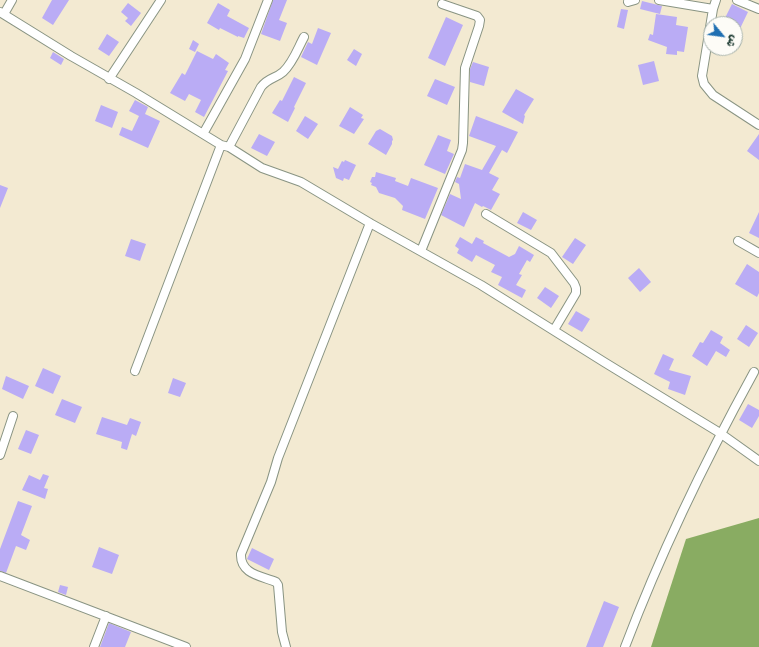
<!DOCTYPE html>
<html>
<head>
<meta charset="utf-8">
<style>
  body { margin:0 }
  #map { position:relative; width:759px; height:647px; overflow:hidden; background:#f3ead2; font-family:Caveat,"Playpen Sans Arabic",sans-serif }
  canvas { display:block }
  .north { position:absolute; left:703px; top:16px; width:40px; height:40px; box-sizing:border-box; background:#fdfcf7; border:1px solid #a4b0a9; border-radius:50%; rotate:119deg; font-size:11px; font-weight:700; line-height:16px; text-align:center; color:#1f3d34 }
  .north::after { content:''; display:block; margin:auto; width:14px; height:18px; background:#1f6fb2; clip-path:polygon(50% 0,100% 100%,50% 72%,0 100%) }
</style>
</head>
<body>
<div id="map">
<canvas width="759" height="647"></canvas>
<div class="north">ش</div>
</div>
<script>
const c = document.querySelector('canvas').getContext('2d');
c.lineJoin = 'round';
function paint(path, color) { c.fillStyle = color; c.fill(path, 'evenodd'); }
function trace(path, color, width, dash) { c.strokeStyle = color; c.lineWidth = width; c.lineCap = dash ? 'butt' : 'round'; c.setLineDash(dash || []); c.stroke(path); }
const forest = new Path2D(`
  M759,518V647H651L686,539Z`);
const building = new Path2D(`
  M52,0H69L53,25L42,18Z
  M273,0H287L279,20L287,23L280,41L261,34Z
  M642,1L662,6L660,14L640,9Z
  M128,3L141,13L131,26L125,21L128,18L121,12Z
  M218,3L230,10L227,16L249,28L244,38L238,36V37L220,28L219,30L207,23Z
  M732,4L748,12L735,39V24H722Z
  M621,9L628,10L624,29L617,27Z
  M656,14L677,17L676,25L688,27L684,52L677,51V55L666,54L667,47L648,40L650,34L653,35Z
  M446,17L463,25L445,66L428,58Z
  M318,28L331,33L317,65L301,57L308,42L312,44Z
  M107,34L119,42L109,56L98,49Z
  M193,40L199,44L195,52L189,49Z
  M354,49L362,54L356,66L347,60Z
  M197,51L213,59L216,54L229,63L225,70L228,71L204,117L195,112L201,100L189,94L185,101L170,93L182,73L185,75Z
  M53,52L64,59L61,65L50,58Z
  M654,61L659,81L643,85L638,65Z
  M473,62L489,67L484,86L470,82V69Z
  M294,77L306,83L294,107L295,108L288,122L272,113L280,100L282,101Z
  M435,79L455,87L447,105L427,96Z
  M516,89L534,99L524,115L525,116L523,124L502,112Z
  M135,100L148,107L145,114L160,121L148,148L119,135L122,127L132,131L139,116L129,111Z
  M101,105L118,112L112,128L95,121Z
  M350,107L363,115L361,118L364,119L354,134L339,126Z
  M305,116L318,124L308,139L296,131Z
  M476,116L518,132L507,153L502,150L489,173L499,178L492,190L500,194L491,210L483,206L482,207L475,203L464,227L441,215L450,194L461,199L459,184L455,182L457,177L460,178L465,164L482,170L496,146L469,136Z
  M380,129L392,136L393,140L392,141V144L386,155L368,144L376,131Z
  M259,134L275,142L267,156L251,148Z
  M759,134V160L747,151Z
  M438,135L451,140L447,151L454,154L445,174L424,165Z
  M345,160L356,165L349,180L344,178L343,181L336,178L333,167L338,169L342,161L344,162Z
  M376,172L396,178L395,181L408,186L411,178L438,188L425,219L402,210L403,206L395,198L379,193L376,187L371,185L372,183L370,182L372,177H375Z
  M0,185L8,188L0,208Z
  M523,212L537,220L531,230L517,223Z
  M759,212V238L749,233Z
  M460,237L472,244L476,237L484,241L483,243L509,257L515,254L519,246L534,255L530,262L527,260L519,274L522,275L516,285L526,290L522,298L498,285L502,277L491,272L495,265L476,255L472,262L457,253L459,249L455,246Z
  M575,238L586,245L573,264L562,257Z
  M131,239L146,244L140,261L125,256Z
  M747,264L759,272V293L757,297L735,284Z
  M639,268L651,282L640,292L628,278Z
  M545,287L559,296L551,308L537,298Z
  M576,311L590,319L582,332L568,324Z
  M746,325L758,333L749,347L737,339Z
  M711,330L723,337L720,343L730,350L726,357L716,351L707,366L692,356L700,342L703,343Z
  M663,354L674,359L669,370L691,376L685,395L668,389L670,382L654,374Z
  M43,368L61,376L53,394L35,386Z
  M6,376L29,386L23,399L2,389Z
  M173,378L186,383L180,397L168,393Z
  M62,399L82,407L75,423L55,415Z
  M748,404L759,410V416L752,428L739,420Z
  M102,417L127,425L130,418L141,422L136,436L132,434L127,450L121,448L122,442L96,434Z
  M26,430L39,435L31,454L18,449Z
  M43,474L49,476L44,488L48,489L45,499L22,490L29,475L40,480Z
  M18,501L32,506L21,535L30,540L26,550L16,546L6,573L0,571V549Z
  M99,547L119,555L112,574L92,567Z
  M252,548L274,559L269,570L247,559Z
  M60,585L68,587L66,595L58,592Z
  M604,601L619,607L603,647H586Z
  M109,623L131,632L125,647H100Z`);
const minor = new Path2D(`
  M659,0L713,9
  M716,0L713,9L702,76L704,84L713,95L759,125
  M737,0L759,9
  M628,2L635,0
  M0,12L71,56L136,93L221,145L229,147L262,168L301,182L370,223L481,285L604,362L720,433L759,461
  M4,14L12,0
  M109,79L161,0
  M203,134L245,59L268,0
  M229,147L261,87C269,77 275,79 283,72C293,63 298,48 304,37
  M486,214L551,253L574,283L576,288V293L554,330
  M738,241L759,253
  M421,251L462,150L463,143L465,68L479,26L480,20L477,16L442,4
  M135,371L221,145
  M0,455L13,416
  M0,576L186,647
  M94,647L106,616
  M286,647L282,632L278,585L276,582C261,576 240,574 241,554L271,482L278,458L370,223
  M625,647C661,552 705,461 754,372`);
paint(forest, '#89ac62');
paint(building, '#baacf5');
trace(minor, '#899483', 10);
trace(minor, '#fff', 8);
</script>
</body>
</html>
